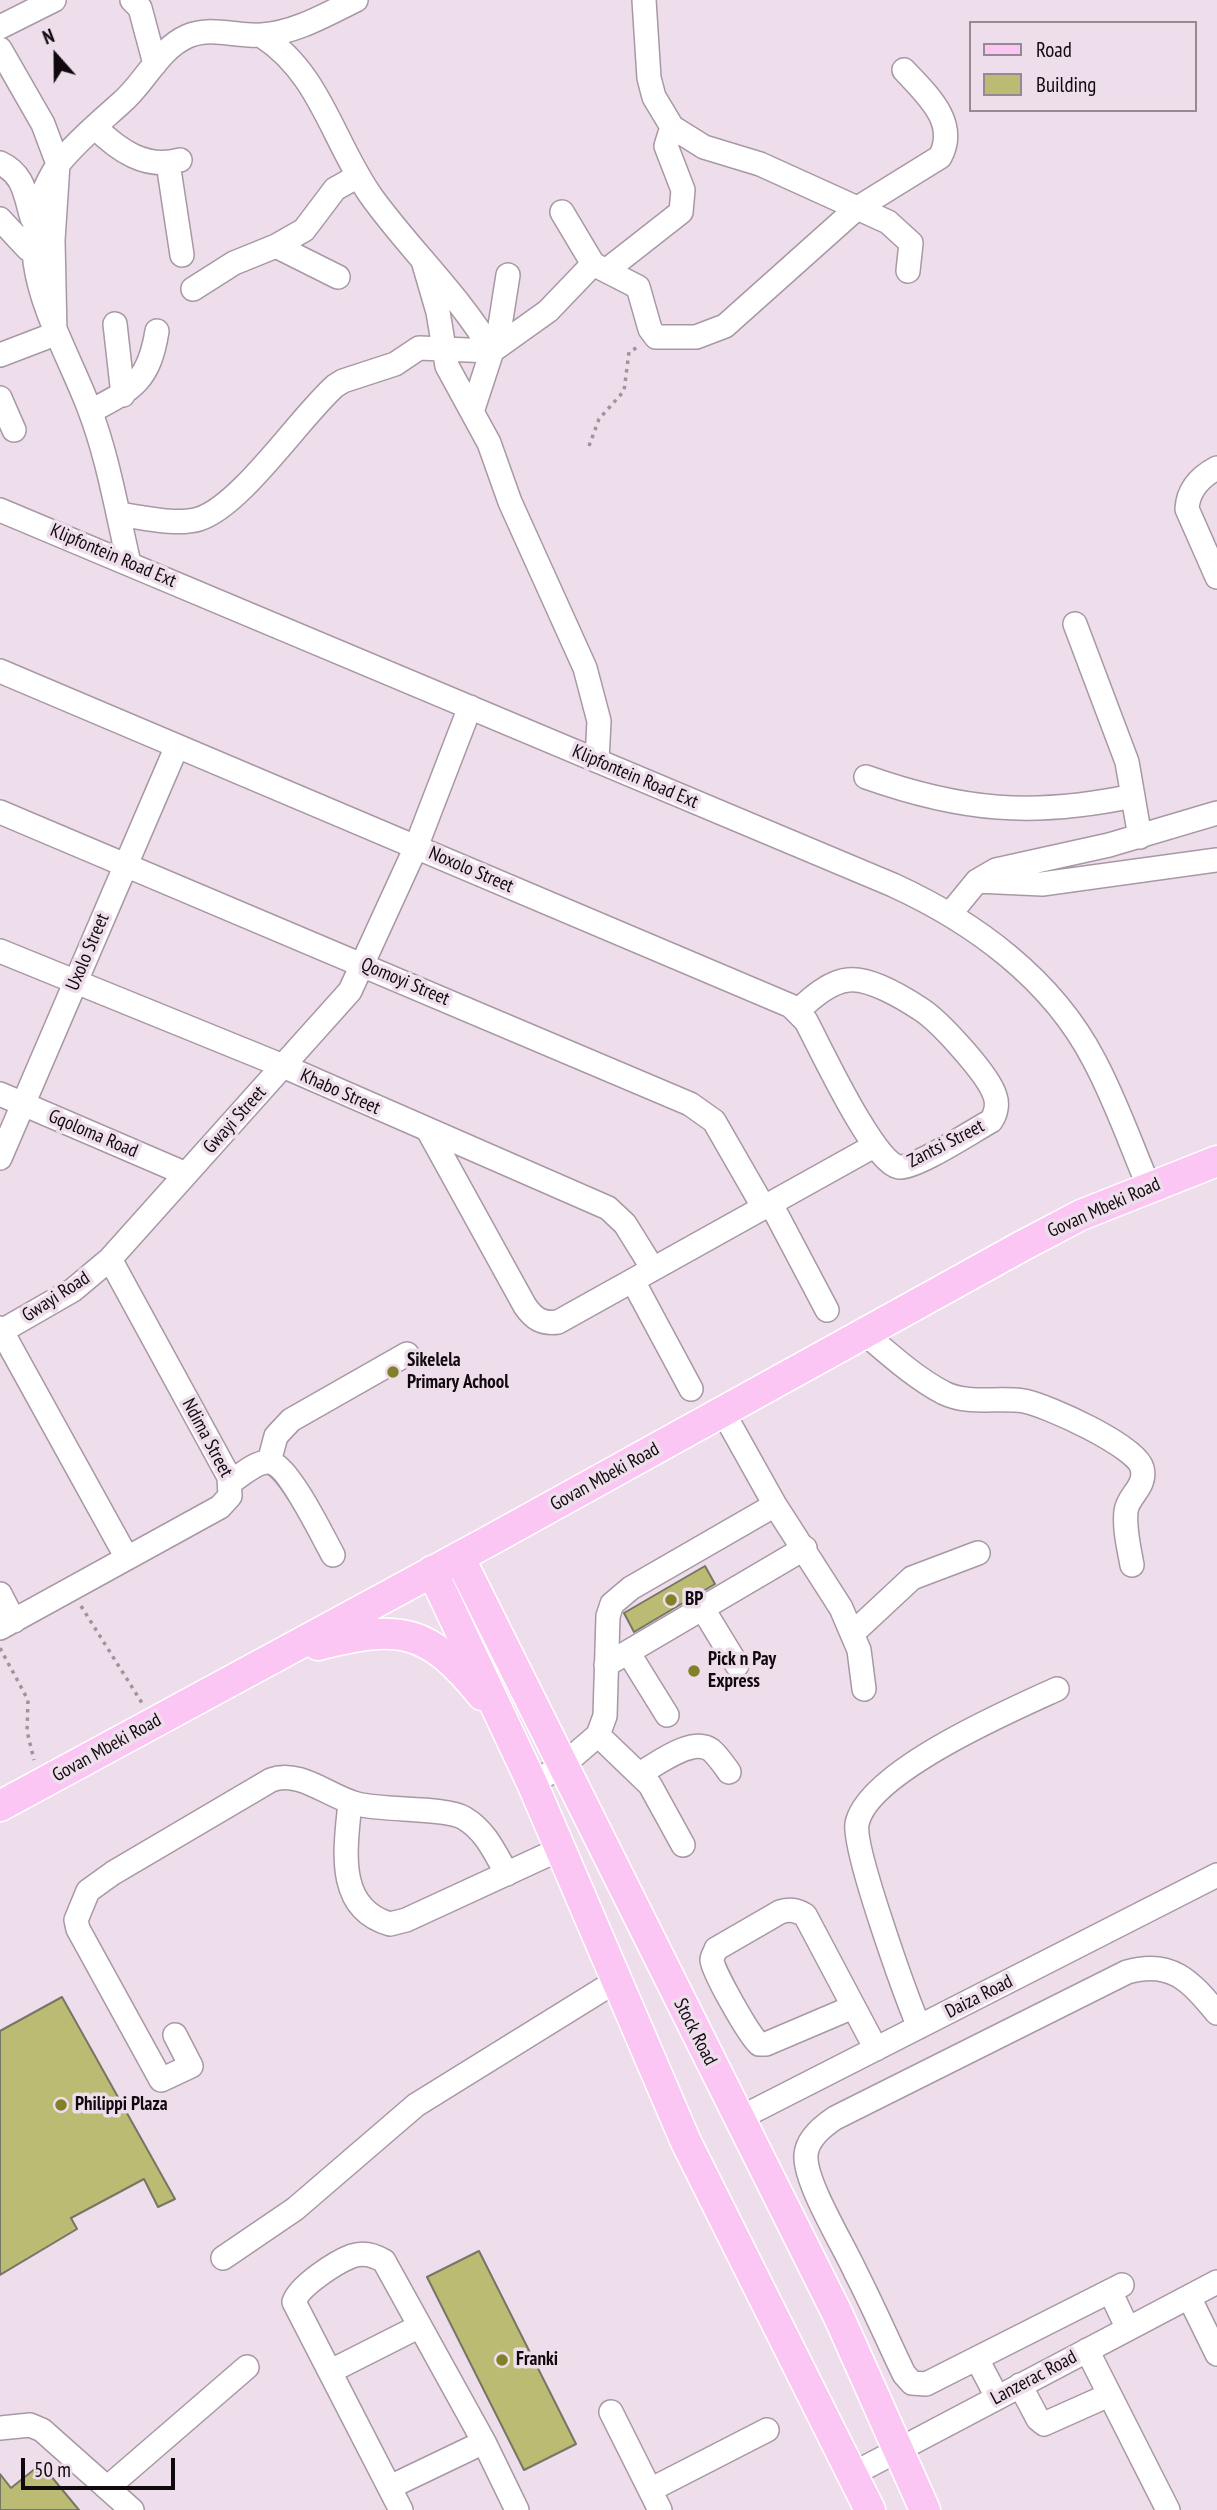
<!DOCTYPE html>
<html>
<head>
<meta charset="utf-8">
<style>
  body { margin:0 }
  #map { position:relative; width:1217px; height:2510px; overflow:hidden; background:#eedeeb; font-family:"PT Sans Narrow",sans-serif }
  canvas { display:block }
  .legend { position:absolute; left:969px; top:21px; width:228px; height:91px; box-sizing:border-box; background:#eedeeb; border:2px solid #958993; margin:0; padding:9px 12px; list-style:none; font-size:21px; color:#100a0f }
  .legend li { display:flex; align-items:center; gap:14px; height:35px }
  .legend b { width:35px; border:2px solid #958993 }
  .north { position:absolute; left:21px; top:21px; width:70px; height:70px; -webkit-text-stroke:5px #eedeeb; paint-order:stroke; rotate:339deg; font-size:19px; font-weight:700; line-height:28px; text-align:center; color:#100a0f }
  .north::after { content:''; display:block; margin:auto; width:24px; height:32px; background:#100a0f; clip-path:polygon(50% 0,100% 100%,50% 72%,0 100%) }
  .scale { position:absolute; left:21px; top:2458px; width:154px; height:32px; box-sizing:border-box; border:4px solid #100a0f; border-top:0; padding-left:9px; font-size:21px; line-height:24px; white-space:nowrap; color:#100a0f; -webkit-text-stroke:5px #eedeeb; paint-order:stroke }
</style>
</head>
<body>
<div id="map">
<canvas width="1217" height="2510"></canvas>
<ul class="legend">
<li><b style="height:9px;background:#fbc5f4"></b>Road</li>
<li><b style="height:19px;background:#bcbb74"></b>Building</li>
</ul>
<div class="north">N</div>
<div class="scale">50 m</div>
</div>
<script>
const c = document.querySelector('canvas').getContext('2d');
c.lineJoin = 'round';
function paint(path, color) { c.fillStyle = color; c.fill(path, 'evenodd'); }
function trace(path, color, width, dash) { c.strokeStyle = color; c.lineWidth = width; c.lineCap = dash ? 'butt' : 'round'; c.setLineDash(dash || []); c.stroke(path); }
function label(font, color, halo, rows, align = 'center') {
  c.font = font + ' "PT Sans Narrow",sans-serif'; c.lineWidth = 7; c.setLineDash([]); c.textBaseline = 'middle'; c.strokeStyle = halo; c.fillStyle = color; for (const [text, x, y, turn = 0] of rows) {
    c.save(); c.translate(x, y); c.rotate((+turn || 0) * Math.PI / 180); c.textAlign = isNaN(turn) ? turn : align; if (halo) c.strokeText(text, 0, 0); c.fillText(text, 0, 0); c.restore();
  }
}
const building = new Path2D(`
  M705,1566L715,1584L634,1632L624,1613Z
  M62,1997L175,2199L158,2207L144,2179L71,2218L77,2229L0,2275V2031Z
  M479,2251L576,2444L524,2470L427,2277Z
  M41,2464L79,2510H0V2474L11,2488Z`);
const path = new Path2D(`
  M589,446L599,419L624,391L629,352L638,347
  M81,1606L142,1703
  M0,1648L28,1700L27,1731L34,1760`);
const minor = new Path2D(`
  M132,0L140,8L155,64
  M644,0L649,78L654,97L672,127L704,147L760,164L888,222L911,243L908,271
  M0,27L54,0
  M262,36C320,73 333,142 371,196C409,249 459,295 492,351
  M0,49L43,124L58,164L53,240L55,334L0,355
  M95,127C118,150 146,170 180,160
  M0,163C24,174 25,194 32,218
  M168,163L182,255
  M562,212L593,264L638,287L650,329L656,337H696L725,326L856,209L940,157C959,122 926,94 904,70
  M0,219L28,249
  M276,246L338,277
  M424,264L438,312L447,366L489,443L510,502L585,668L599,721L597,760
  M607,270L681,212L683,190L666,146L672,127
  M193,289L234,263L276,246L304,230L335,189L358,176
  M115,324L123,395
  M492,351L548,311L593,264
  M492,351L499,332L508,275
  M0,398L14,430
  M91,411C133,389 149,381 157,331
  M1217,468C1200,477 1188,490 1187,509L1217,577
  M0,510L893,885C974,922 1052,979 1094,1060C1116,1101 1131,1145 1149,1187
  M118,514C142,517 176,526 199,519C241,506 300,417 335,386L343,381L395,364L419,348L492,351L473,409
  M129,563C117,512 108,457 89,408C57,325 0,248 60,162C78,140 100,122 121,103C145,83 158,49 188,36C212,26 237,37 262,35C295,33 327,14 356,0
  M1075,624L1127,762L1140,837
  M0,671L791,1006L806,1021C819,1045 876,1168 900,1167C918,1167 971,1132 991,1121C996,1114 998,1104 995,1096C989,1075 940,1022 922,1010C904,998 869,977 848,980C829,982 811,998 798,1011
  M866,777C962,811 1033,817 1133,796
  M0,812L690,1104L714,1121L764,1208
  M977,881L1042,884L1217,860
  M950,914L977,881L996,870L1109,845L1217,813
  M0,951L283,1066L608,1208L625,1224L653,1269
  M0,1094L186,1174
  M429,1132L525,1306C534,1319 542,1324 558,1322L874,1146
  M0,1158L177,746
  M771,1204L827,1310
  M633,1281L691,1389
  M0,1328L127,1558
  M0,1332L73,1290L110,1259L350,991L416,847L470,707
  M863,1332C888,1353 915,1378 944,1393C969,1405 998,1397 1024,1401C1046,1405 1137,1446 1142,1468C1147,1487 1128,1495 1126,1511C1124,1529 1129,1548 1132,1565
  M269,1462L276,1436L291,1420L407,1354
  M231,1482C240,1476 257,1461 269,1462C288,1464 323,1537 333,1555
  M775,1505L841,1608L859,1650L864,1689
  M0,1594L14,1621
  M703,1609L737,1665
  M0,1628L220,1507L230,1496L229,1477L110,1259
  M853,1633L912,1578L978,1553
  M628,1652L667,1715
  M606,1665L805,1548
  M598,1735L650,1785L683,1845
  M639,1774C656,1765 692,1736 711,1750C718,1756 724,1765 729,1772
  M532,1783L562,1766L598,1735L605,1716L608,1616L612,1604L631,1588L775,1505L723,1412
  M350,1802C346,1846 334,1908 390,1924L406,1920L560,1849
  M853,2007L766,2044H759C749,2035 713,1972 712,1960C712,1956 715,1953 716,1949L780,1912C790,1909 796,1910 805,1915L876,2049
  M919,2027C906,1996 853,1850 857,1824C867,1772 1011,1710 1057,1689
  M175,2035L191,2066L161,2080L78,1929L76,1920L88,1891L113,1873L271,1780C300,1769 329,1797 357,1804C384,1811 446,1807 464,1818C486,1831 495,1853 507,1874
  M740,2118L1217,1875
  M223,2258L295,2209L416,2105L616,1981
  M1122,2285L926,2384L912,2383L904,2374C888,2341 873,2306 856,2273C844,2246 804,2182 806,2155C807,2139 823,2126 835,2118L1127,1972C1172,1959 1191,1982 1217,2013
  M1110,2291L1128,2329
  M1189,2297L1217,2354
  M1087,2350L1168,2510
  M977,2359L997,2397
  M331,2371L420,2326
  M1020,2385L1038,2419L1044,2424L1109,2395
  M611,2412L660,2510
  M0,2428L30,2425L42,2430L132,2510
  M851,2475L1217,2282
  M390,2487L484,2442
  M107,2488L247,2367
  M650,2490L767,2430
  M401,2510L294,2302C299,2286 336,2262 352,2256C363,2252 374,2255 384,2261L484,2442L517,2510`);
const major = new Path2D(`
  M459,1557L838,2315L925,2510
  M432,1571L532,1783L686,2142L870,2510
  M318,1645C400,1624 428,1628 482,1695
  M0,1806L489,1541L1022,1246L1081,1215L1217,1161`);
const markers = [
  [393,1372,7,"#828028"],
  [671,1600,7,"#828028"],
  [694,1671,7,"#828028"],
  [61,2105,7,"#828028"],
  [502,2360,7,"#828028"]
];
const streetNames = [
  ["Klipfontein Road Ext",113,556,23],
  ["Klipfontein Road Ext",635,777,23],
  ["Noxolo Street",471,870,23],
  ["Uxolo Street",88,952,-67],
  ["Qomoyi Street",405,982,23],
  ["Khabo Street",340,1092,24],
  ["Gwayi Street",235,1120,-48],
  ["Gqoloma Road",93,1134,23],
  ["Zantsi Street",946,1144,-27],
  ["Govan Mbeki Road",1104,1208,-24],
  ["Gwayi Road",56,1297,-33],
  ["Ndima Street",207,1438,62],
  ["Govan Mbeki Road",605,1477,-29],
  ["Govan Mbeki Road",107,1748,-29],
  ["Daiza Road",979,1997,-27],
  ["Stock Road",695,2032,63],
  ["Lanzerac Road",1034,2378,-28]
];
const poiNames = [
  ["Sikelela",407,1361],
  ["Primary Achool",407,1383],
  ["BP",685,1600],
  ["Pick n Pay",708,1660],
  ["Express",708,1682],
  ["Philippi Plaza",75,2105],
  ["Franki",516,2360]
];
paint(building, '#bcbb74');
trace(building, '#767665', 2);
trace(minor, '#a898a5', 26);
trace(major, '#fff', 33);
trace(path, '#9f939d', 3.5, [3.5, 5]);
trace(minor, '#fff', 23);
trace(major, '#fbc5f4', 30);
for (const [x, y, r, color] of markers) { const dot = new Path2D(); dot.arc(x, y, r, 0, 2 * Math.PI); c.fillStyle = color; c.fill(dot); trace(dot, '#eedeeb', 2.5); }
label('19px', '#100a0f', '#eedeeb', streetNames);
label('bold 19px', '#100a0f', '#eedeeb', poiNames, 'left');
</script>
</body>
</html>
